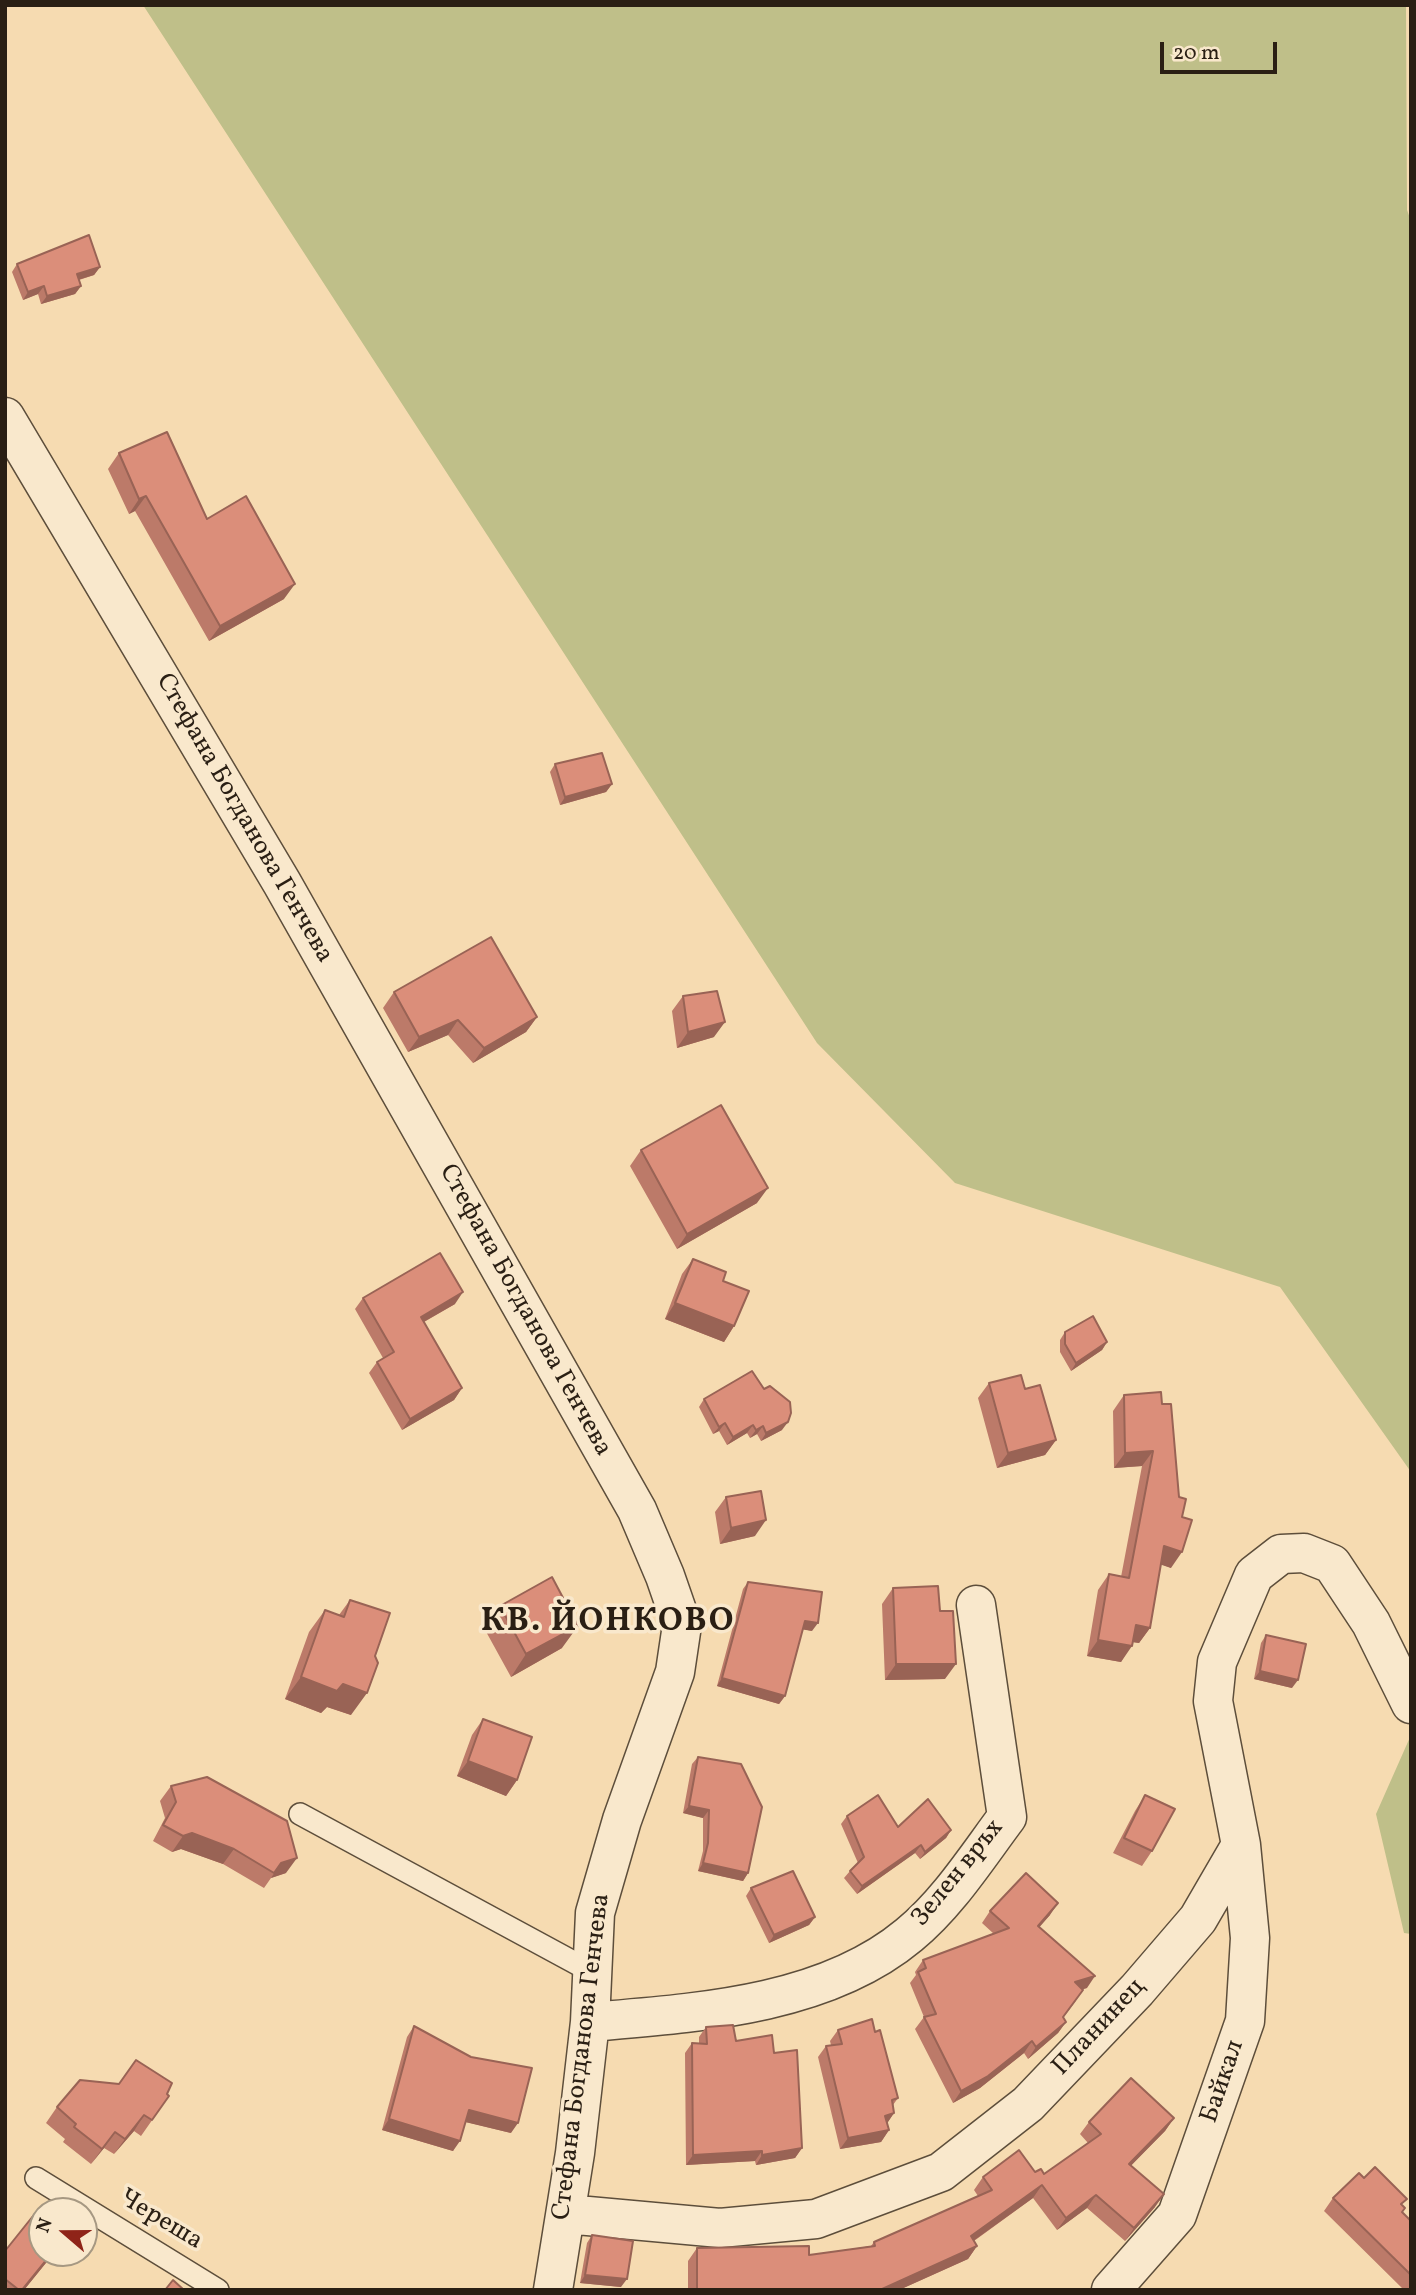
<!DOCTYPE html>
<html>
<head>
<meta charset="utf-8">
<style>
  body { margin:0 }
  #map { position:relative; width:1416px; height:2295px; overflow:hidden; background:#f6dbb1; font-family:Vollkorn,serif }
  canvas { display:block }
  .frame { position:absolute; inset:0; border:7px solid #2a1f14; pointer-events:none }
  .north { position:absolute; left:28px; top:2197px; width:70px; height:70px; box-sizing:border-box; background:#f9e8cc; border:2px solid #a69882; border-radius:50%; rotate:290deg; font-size:19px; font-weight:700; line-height:28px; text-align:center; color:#2a1f14 }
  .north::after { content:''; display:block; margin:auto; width:24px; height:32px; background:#8f2418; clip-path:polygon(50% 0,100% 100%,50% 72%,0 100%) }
  .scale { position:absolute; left:1160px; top:42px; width:117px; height:32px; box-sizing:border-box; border:4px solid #2a1f14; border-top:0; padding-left:9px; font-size:21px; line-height:24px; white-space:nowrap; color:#2a1f14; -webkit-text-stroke:5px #f9e8cc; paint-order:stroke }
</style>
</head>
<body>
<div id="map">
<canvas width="1416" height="2295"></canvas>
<div class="frame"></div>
<div class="north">N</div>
<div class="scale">20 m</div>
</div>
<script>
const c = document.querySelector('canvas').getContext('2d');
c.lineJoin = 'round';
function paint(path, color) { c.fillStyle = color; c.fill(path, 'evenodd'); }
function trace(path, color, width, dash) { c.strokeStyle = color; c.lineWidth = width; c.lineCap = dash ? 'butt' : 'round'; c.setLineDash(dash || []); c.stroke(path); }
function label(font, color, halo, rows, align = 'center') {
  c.font = font + ' Vollkorn,serif'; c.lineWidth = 7; c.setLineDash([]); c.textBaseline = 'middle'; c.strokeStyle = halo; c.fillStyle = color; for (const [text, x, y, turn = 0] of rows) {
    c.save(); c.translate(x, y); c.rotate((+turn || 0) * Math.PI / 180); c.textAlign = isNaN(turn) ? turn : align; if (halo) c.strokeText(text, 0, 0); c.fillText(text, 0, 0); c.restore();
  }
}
const green = new Path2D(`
  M143,5H1406L1407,210L1411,221V1472L1280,1287L955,1183L817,1043Z
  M1411,1735V1934L1404,1933L1376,1814Z`);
const lane = new Path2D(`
  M300,1814L592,1972
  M36,2178L218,2290`);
const street = new Path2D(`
  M5,417L282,883L637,1510L665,1576L682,1625L675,1672L622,1820L595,1913L590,2022L575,2153L553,2290
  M590,2022C695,2013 824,2006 909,1935C948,1903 977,1857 1007,1817L976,1605
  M566,2214L720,2228L816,2219L941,2172L1028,2104L1137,1990L1198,1919L1241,1845
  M1111,2290L1177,2215L1245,2021L1250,1938L1241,1845L1213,1701L1217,1662L1254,1575L1281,1554L1304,1553L1332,1564L1371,1623L1411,1704`);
const wall = new Path2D(`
  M17,264L100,267L94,275L79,280L81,286L75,294L41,304L38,294L23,300L12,272Z
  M119,453L207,519L284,599L209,641L135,511L129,514L108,469Z
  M555,764L612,784L606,792L560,805L550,772Z
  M394,992L537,1017L526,1032L473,1063L448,1035L408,1052L383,1008Z
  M683,996L714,1037L677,1048L672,1011Z
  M641,1150L757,1203L677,1249L630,1166Z
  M693,1259L723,1281L734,1326L724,1342L665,1319L682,1274Z
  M363,1298L455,1304L424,1322L462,1388L454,1400L402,1430L369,1373L377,1362L383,1358L355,1309Z
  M1065,1332L1107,1342L1102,1350L1071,1371L1060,1352V1340Z
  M989,1383L1025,1389L1056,1440L1045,1455L997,1468L978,1398Z
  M1161,1392L1171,1568L1161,1564L1150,1628L1139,1643L1133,1642L1121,1662L1087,1656L1098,1590L1109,1574L1121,1577L1142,1466L1114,1468L1113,1411L1124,1395Z
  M704,1399L782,1430L761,1441L757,1434L750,1438L747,1433L727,1445L719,1431L713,1434L699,1407Z
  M726,1497L755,1536L720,1544L715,1512Z
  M748,1582L812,1631L803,1629L785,1696L779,1704L717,1686L743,1589Z
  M893,1588L945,1679L885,1680L882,1604Z
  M350,1600L351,1715L327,1707L321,1713L285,1699L309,1632L325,1610L339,1615Z
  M500,1606L562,1648L511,1677L484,1628Z
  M1266,1635L1292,1688L1254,1679L1261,1643Z
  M483,1719L517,1780L506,1796L457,1776L472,1735Z
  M698,1757L748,1873L743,1881L698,1871L703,1851V1818L683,1813L692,1764Z
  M171,1786L286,1873L271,1878L264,1888L223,1864L181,1849L172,1852L153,1841L165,1818L160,1801Z
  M1145,1795L1152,1851L1142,1866L1113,1853L1135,1811Z
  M847,1816L898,1827L951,1830L946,1838L920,1859L915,1853L857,1894L844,1878L850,1871L858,1863L841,1824Z
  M751,1888L815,1917L809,1925L769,1943L746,1896Z
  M990,1911L1050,1915L1039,1927L1087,1988L1082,1989L1075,2002L1063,2018L1066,2022L1058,2033L1028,2059L1024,2053L980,2088L953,2103L915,2029L924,2017L910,1983L916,1975L915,1972L923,1960L994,1934L982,1923Z
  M414,2026L511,2133L466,2122L453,2151L382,2130L407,2037Z
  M706,2027L736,2041L774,2053L802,2148L795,2158L756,2165L755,2161L686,2165L685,2053L692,2043H699V2037Z
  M838,2030L875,2032L898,2098L893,2105L894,2113L887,2123L889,2130L881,2142L840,2149L818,2057L826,2046L831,2045L830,2041Z
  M167,2094L169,2096L141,2136L134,2131L114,2154L104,2148L91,2164L63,2142L65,2139L46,2123L57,2107Z
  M1174,2118L1165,2131L1131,2165L1155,2207L1125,2241L1087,2208L1057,2230L1033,2198L974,2241L977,2246L968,2259L899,2290H688V2261L697,2248L809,2255L871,2246L874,2242L978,2196L974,2190L983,2177L1035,2172L1044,2174L1088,2143L1080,2134L1089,2122Z
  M1364,2178L1402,2205V2213L1411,2221V2290H1404L1324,2211L1333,2198Z
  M592,2235L621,2287L580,2283L587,2243Z
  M5,2251L42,2253H54L24,2290H5Z`);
const shadedWall = new Path2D(`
  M100,267L94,275L71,282L77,274Z
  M44,286L38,294L23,300L28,292Z
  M81,286L75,294L41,304L47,296Z
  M146,496L135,511L129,514L139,499Z
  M295,584L284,599L209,641L220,626Z
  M612,784L606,792L560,805L565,797Z
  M537,1017L526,1032L473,1063L484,1048Z
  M458,1020L448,1035L408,1052L419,1037Z
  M725,1022L714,1037L677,1048L688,1032Z
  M768,1188L757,1203L677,1249L687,1234Z
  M463,1292L455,1304L413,1328L421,1317Z
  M675,1303L734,1326L724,1342L665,1319Z
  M1107,1342L1102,1350L1071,1371L1076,1363Z
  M462,1388L454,1400L402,1430L410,1419Z
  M788,1422L782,1430L761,1441L766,1433Z
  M725,1423L719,1431L713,1434L719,1427Z
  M753,1425L747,1433L727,1445L733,1437Z
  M763,1426L757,1434L750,1438L756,1430Z
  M1056,1440L1045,1455L997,1468L1008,1453Z
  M1153,1451L1142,1466L1114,1468L1125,1453Z
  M766,1520L755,1536L720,1544L731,1528Z
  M1164,1546L1182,1552L1171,1568L1153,1562Z
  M805,1621L818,1623L812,1631L800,1629Z
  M1136,1625L1150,1628L1139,1643L1125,1641Z
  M578,1626L562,1648L511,1677L526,1654Z
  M1098,1640L1132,1646L1121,1662L1087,1656Z
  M896,1664H956L945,1679L885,1680Z
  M1260,1671L1298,1680L1292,1688L1254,1679Z
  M301,1677L343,1684L367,1693L351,1715L327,1707L321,1713L285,1699Z
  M722,1678L785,1696L779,1704L717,1686Z
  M468,1761L517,1780L506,1796L457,1776Z
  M689,1806L709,1810L703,1818L683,1813Z
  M951,1830L946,1838L920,1859L925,1852Z
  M192,1833L234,1849L223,1864L181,1849L172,1852L183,1836Z
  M921,1845L915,1853L857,1894L862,1886Z
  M297,1858L286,1873L271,1878L281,1863Z
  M703,1863L748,1873L743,1881L698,1871Z
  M1058,1903L1050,1915L1030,1938L1038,1926Z
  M815,1917L809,1925L769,1943L774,1935Z
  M1095,1976L1087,1988L1067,1994L1075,1982Z
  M1066,2022L1058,2033L1028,2059L1036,2047Z
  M1032,2041L1024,2053L980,2088L953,2103L961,2091Z
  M469,2110L518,2123L511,2133L461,2121Z
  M894,2113L886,2125L885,2116Z
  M144,2115L134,2131L114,2154L125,2139Z
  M1174,2118L1165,2131L1120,2177L1129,2164Z
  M389,2119L460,2141L453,2151L382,2130Z
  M889,2130L881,2142L840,2149L848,2138Z
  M115,2132L104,2148L91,2164L102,2149Z
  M802,2148L795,2158L756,2165L762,2155Z
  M762,2151L755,2161L686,2165L693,2155Z
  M1042,2185L1033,2198L962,2249L971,2236Z
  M1164,2194L1155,2207L1125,2241L1134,2228Z
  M1096,2195L1087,2208L1057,2230L1066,2218Z
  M977,2246L968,2259L899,2290H880Z
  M52,2253H54L24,2290H22Z
  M585,2275L627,2279L621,2287L580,2283Z`);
const building = new Path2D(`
  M89,235L100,267L77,274L81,286L47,296L44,286L28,292L17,264Z
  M167,432L207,519L246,496L295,584L220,626L146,496L139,499L119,453Z
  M602,753L612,784L565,797L555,764Z
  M491,937L537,1017L484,1048L458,1020L419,1037L394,992Z
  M717,991L725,1022L688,1032L683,996Z
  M721,1105L768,1188L687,1234L641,1150Z
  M440,1253L463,1292L421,1317L462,1388L410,1419L377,1362L394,1352L363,1298Z
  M693,1259L726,1272L723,1281L749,1291L734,1326L675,1303Z
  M1093,1316L1107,1342L1076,1363L1065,1344V1332Z
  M752,1371L764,1389L770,1386L790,1402L791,1413L788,1422L766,1433L763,1426L756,1430L753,1425L733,1437L725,1423L719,1427L704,1399Z
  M1021,1375L1025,1389L1040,1385L1056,1440L1008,1453L989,1383Z
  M1161,1392L1162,1404H1171L1179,1497L1186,1499L1182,1517L1192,1520L1182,1552L1164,1546L1150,1628L1136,1625L1132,1646L1098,1640L1109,1574L1129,1578L1153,1451L1125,1453L1124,1395Z
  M761,1491L766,1520L731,1528L726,1497Z
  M552,1577L578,1626L526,1654L500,1606Z
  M748,1582L822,1592L818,1623L805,1621L785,1696L722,1678Z
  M938,1586L940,1611H953L956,1664H896L893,1588Z
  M350,1600L390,1613L375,1656L378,1663L367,1693L343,1684L337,1691L301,1677L325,1610L344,1617Z
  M1266,1635L1306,1644L1298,1680L1260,1671Z
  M483,1719L532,1737L517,1780L468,1761Z
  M698,1757L741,1764L762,1807L748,1873L703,1863L708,1843L709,1810L689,1806Z
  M207,1777L287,1821L297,1858L281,1863L274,1873L234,1849L192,1833L183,1836L163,1825L176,1802L171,1786Z
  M878,1795L898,1827L928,1799L951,1830L925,1852L921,1845L862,1886L850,1871L864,1857L847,1816Z
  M1145,1795L1175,1809L1152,1851L1124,1838Z
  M793,1871L815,1917L774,1935L751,1888Z
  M1026,1873L1058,1903L1038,1926L1095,1976L1075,1982L1083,1990L1063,2017L1066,2022L1036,2047L1032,2041L988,2076L961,2091L924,2017L936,2014L918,1972L926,1968L923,1960L1009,1928L990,1911Z
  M872,2019L875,2032L880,2030L898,2098L892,2100L894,2113L885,2116L889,2130L848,2138L826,2046L842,2044L838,2030Z
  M733,2025L736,2041L772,2035L774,2053L797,2050L802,2148L762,2155V2151L693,2155L692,2043L707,2044L706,2027Z
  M414,2026L471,2057L532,2068L518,2123L469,2110L460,2141L389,2119Z
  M136,2060L172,2083L167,2094L169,2096L152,2120L144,2115L125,2139L115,2132L102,2149L74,2127L76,2124L57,2107L80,2080L119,2084Z
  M1131,2078L1174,2118L1129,2164L1164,2194L1134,2228L1096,2195L1066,2218L1042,2185L971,2236L977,2246L880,2290H697V2248L809,2246V2255L875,2246L874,2242L992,2190L983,2177L1019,2150L1035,2172L1041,2169L1044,2174L1101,2134L1089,2122Z
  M1375,2167L1407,2199L1401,2204L1405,2208L1402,2212L1411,2221V2275L1333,2198L1359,2173L1364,2178Z
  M33,2216L42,2223V2253H52L22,2290H19L5,2279V2251Z
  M592,2235L633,2241L627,2279L585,2275Z
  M173,2280L184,2290H165Z`);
const streetNames = [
  ["Стефана Богданова Генчева",243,819,60],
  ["Стефана Богданова Генчева",524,1311,61],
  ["Зелен връх",959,1874,-51],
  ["Планинец",1100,2028,-47],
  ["Стефана Богданова Генчева",583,2057,-83],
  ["Байкал",1224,2082,-71],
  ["Череша",160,2221,31]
];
const districtNames = [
  ["КВ. ЙОНКОВО",608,1624]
];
paint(green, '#bfbf89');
trace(lane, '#5d4e3b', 24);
trace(street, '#5d4e3b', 41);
trace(lane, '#f9e8cc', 21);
trace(street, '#f9e8cc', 38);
paint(wall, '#bc7a69');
paint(shadedWall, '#996355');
paint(building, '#db8e7a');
trace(building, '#996355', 2);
label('26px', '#2a1f14', '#f9e8cc', streetNames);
c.letterSpacing = '2px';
label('bold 33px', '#2a1f14', '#f9e8cc', districtNames);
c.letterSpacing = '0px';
</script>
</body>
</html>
